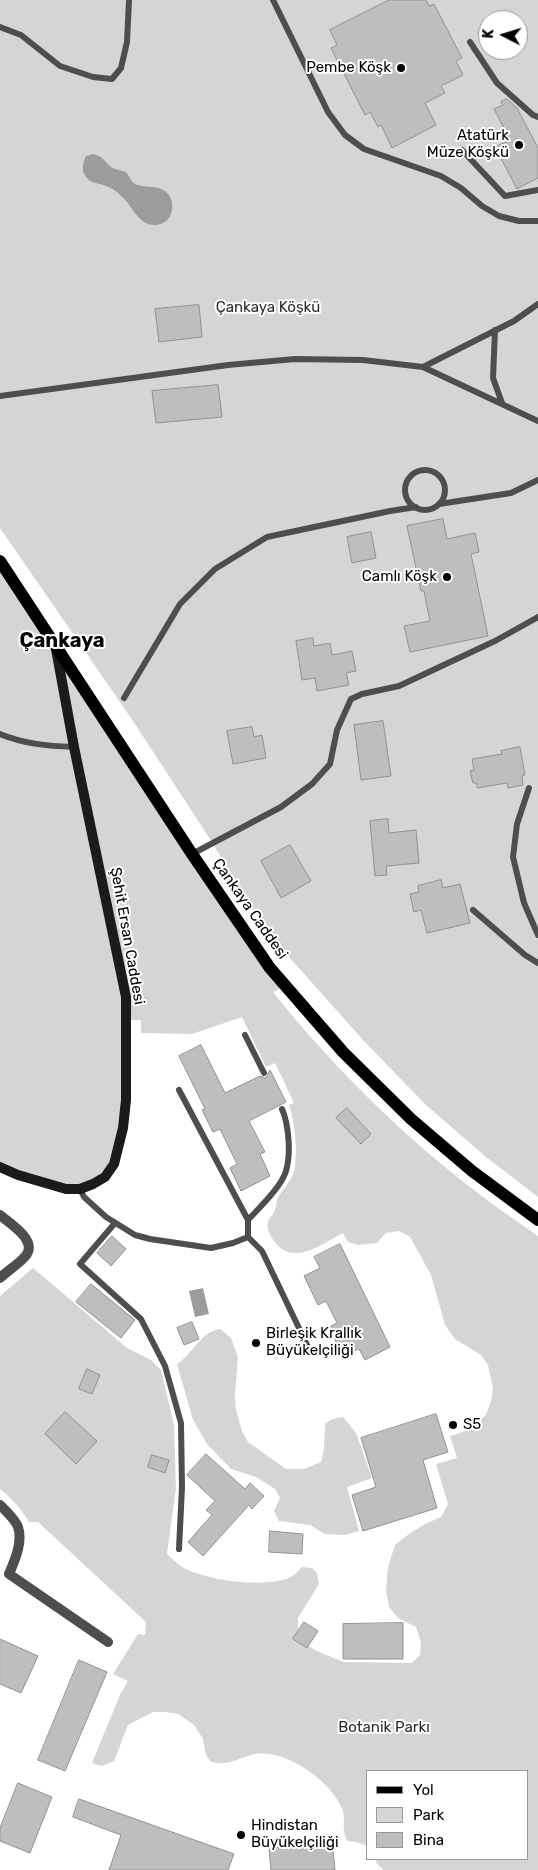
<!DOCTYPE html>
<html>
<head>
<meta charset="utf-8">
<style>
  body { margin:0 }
  #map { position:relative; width:538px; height:1870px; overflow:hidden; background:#fff; font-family:Rubik,sans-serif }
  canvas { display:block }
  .legend { position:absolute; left:366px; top:1770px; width:162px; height:90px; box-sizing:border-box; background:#fff; border:1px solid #999; margin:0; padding:6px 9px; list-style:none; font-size:15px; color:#000 }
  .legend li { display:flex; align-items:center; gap:10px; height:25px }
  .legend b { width:25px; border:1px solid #999 }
  .north { position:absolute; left:478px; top:10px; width:50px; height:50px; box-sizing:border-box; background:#fff; border:1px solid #999; border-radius:50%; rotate:275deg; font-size:14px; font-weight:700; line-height:20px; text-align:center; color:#000 }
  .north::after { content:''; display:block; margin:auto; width:18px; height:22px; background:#000; clip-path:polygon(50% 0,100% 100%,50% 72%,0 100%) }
</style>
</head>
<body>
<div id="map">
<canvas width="538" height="1870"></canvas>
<ul class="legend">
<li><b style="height:6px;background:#000"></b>Yol</li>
<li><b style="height:14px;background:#d5d5d5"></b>Park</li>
<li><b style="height:14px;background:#bebebe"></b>Bina</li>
</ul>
<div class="north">K</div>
</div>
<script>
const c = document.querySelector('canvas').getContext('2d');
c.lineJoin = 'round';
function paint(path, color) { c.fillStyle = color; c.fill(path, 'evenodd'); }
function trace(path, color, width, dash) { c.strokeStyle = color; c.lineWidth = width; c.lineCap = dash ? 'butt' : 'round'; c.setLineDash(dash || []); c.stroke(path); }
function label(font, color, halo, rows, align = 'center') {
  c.font = font + ' Rubik,sans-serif'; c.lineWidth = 4; c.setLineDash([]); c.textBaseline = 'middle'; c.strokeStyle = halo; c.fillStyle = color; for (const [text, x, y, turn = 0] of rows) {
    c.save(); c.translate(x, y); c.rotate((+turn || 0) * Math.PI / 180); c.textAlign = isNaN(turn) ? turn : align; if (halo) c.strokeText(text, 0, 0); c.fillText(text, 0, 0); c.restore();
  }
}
const green = new Path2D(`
  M0,0H538V1197L486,1157L426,1105L363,1040L290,958L253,910L208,836L131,718L0,528ZM488,20H518V50H488Z
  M0,561L286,986L273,992C328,1061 392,1125 461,1180C486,1200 512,1218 538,1236V1870H384L377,1864L375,1859H527V1771H367V1846L356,1842L347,1841C346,1837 344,1834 344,1830C343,1824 345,1817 343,1811C332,1781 283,1746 251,1755C237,1759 225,1767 210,1761L206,1755L203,1739L194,1725L178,1714L166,1712H153L128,1725L114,1761L102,1766L92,1763L120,1695L128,1681L113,1674L138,1634L145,1635L146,1622L38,1522H29C21,1509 12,1498 0,1489V1296L33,1268L127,1348L151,1360L161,1370L174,1425L176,1488L167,1554C173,1559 179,1566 186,1569C211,1581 260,1587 286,1579C292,1577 298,1572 302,1567L312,1568L317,1573L319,1584L298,1618V1634L306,1645L321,1653L344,1662L412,1663L420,1655L421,1642L416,1627L398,1618L389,1607L386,1591L388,1567L395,1545L409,1534L425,1524L441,1517L448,1504L436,1464L457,1458L450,1436L466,1431L486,1415L491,1401L493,1388L488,1365L481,1355L455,1339L445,1325L431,1275L410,1237L399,1231L386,1233L377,1243L359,1245L348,1242L343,1233C321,1244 294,1267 275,1242C270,1236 266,1229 268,1221C270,1217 273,1215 274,1212C277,1207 276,1201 278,1197C283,1190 290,1182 293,1174C299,1158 295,1122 289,1105L294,1103L275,1063L266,1067L242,1017L192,1034L141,1033V1020H126V1100L105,1177L80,1189L0,1167Z
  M220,1329L231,1338L238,1357L235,1394L236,1410L242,1431L248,1442L286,1469H304L321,1462L324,1449L325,1424L332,1419L343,1417L356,1433L372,1478L347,1487L359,1531L345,1535L325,1534L310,1525L279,1521L274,1511L280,1498L275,1489L256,1477L231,1469L207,1444L193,1420L177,1364C193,1354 201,1331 220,1329Z`);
const water = new Path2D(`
  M93,154C103,156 104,161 111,167C115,170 121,170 125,172C130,175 130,181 135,184C144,188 157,185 165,191C178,201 173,224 156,225C138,226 133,206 122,197C118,192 112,188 106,186C100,183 91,184 86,177C81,171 83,162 86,156Z
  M203,1288L209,1314L195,1317L189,1291Z`);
const building = new Path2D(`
  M389,0H426L429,6L434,4L462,58L456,61L463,75L441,86L445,93L425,103L436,125L392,148L381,125L378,127L370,112L365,115L331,48L337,45L330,30Z
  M507,99L517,108L538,148V178L517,189L495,147L510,140L494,109L503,105L501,102Z
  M199,305L202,337L159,342L155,309Z
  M218,385L222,417L156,423L152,391Z
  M443,519L447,539L475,533L479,552L471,554L488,636L410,652L404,626L430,621L424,591H421L407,526Z
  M371,532L376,558L352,563L347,537Z
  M313,638L314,646L330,643L332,655L352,651L356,671L346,673L349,685L317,691L315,678L302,680L296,641Z
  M383,721L391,776L361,780L354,725Z
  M252,727L254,737L262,735L266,758L233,764L227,731Z
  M520,747L525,775L522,776L523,785L508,788L507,783L477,788V783H473L470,771L474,770L472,759L502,754L501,751Z
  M388,819L389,833L416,830L419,863L386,866L387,875L375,876L370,821Z
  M290,845L311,881L281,898L261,861Z
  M441,880L443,888L460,884L470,923L427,933L421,910L414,912L410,894L419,892L418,886Z
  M201,1045L225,1093L260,1076L266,1078L270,1070L286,1102L249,1121L265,1152L260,1154L270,1176L241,1191L230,1168L237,1164L220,1129L213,1132L202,1110L205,1109L179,1056Z
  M347,1108L371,1134L361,1144L336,1118Z
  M112,1236L126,1249L111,1266L97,1253Z
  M340,1244L390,1347L365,1360L359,1349L343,1356L329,1327L337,1323L326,1301L318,1305L304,1276L320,1268L314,1257Z
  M91,1284L135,1320L121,1338L76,1302Z
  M192,1322L199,1339L184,1345L177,1328Z
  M87,1369L100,1375L92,1394L79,1389Z
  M65,1412L97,1441L76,1464L45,1434Z
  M436,1414L448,1452L423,1460L437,1508L363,1531L352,1495L376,1487L361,1438Z
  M206,1454L245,1489L250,1483L264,1496L252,1509L249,1505L203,1556L188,1542L212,1515L206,1510L215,1501L187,1475Z
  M152,1455L169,1460L165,1473L148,1467Z
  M270,1531L303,1534L302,1554L269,1552Z
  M304,1622L318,1631L307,1648L293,1639Z
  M403,1623V1659H343V1624Z
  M0,1639L38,1656L21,1693L0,1684Z
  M79,1660L107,1672L65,1771L38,1760Z
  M18,1783L52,1797L30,1853L0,1841V1828Z
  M79,1799L234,1854L228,1870H109L121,1835L73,1817Z
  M332,1841L335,1870H271L269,1849Z`);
const lane = new Path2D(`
  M273,0L328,112L345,135L364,149L441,176L461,188L482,206L499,216L519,221H538
  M0,27L21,35L60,66L93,77L112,79L121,68L127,42L129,0
  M470,42L497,83L533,115L538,117
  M462,150L505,196L538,190
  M495,330L493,378L502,403
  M423,367L514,321L538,304
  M0,396L228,365L295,359L363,360L423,367L538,421
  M405 490a20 20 0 1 1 40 0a20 20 0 1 1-40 0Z
  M439,504L511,493L538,480
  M124,698L180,604L215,569L267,537L390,511L416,507
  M0,734C24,744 48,746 74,747
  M529,788L517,824L513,857L524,903L538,935
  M192,854L281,807L312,784L330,764L337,730L351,699L362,694L399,686L495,641L538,617
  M473,910L525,955L538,963
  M245,1035L264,1073
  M179,1090L248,1220V1237
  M80,1189L84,1197L106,1217L135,1235L150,1239L211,1248L233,1243L248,1237L262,1251L309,1349
  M248,1220C259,1208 282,1186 286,1171C291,1154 289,1125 282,1109
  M115,1223L80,1264L141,1319L165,1366L181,1423L182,1487L179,1549`);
const street = new Path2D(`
  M0,1215C9,1223 36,1239 27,1254C22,1262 7,1271 0,1278
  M0,1505C6,1511 15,1519 18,1527C23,1542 15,1560 9,1574
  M9,1574L108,1642`);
const secondary = new Path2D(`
  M0,1167L18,1175L66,1189H80L93,1184L105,1177L114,1164L123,1128L126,1100V997L74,747L56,649`);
const primary = new Path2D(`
  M0,561L192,854L270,968L343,1052L411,1119L472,1171L538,1220`);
const markers = [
  [401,68,5,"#000"],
  [519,145,5,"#000"],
  [447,577,5,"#000"],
  [256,1343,5,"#000"],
  [453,1425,5,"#000"],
  [241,1835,5,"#000"]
];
const poiNames = [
  ["Pembe Köşk",391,68],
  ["Atatürk",509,136],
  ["Müze Köşkü",509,153],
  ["Camlı Köşk",437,577],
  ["Birleşik Krallık",266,1334,"left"],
  ["Büyükelçiliği",266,1351,"left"],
  ["S5",463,1425,"left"],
  ["Hindistan",251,1826,"left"],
  ["Büyükelçiliği",251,1843,"left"]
];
const parkNames = [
  ["Çankaya Köşkü",268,308],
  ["Botanik Parkı",384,1728]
];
const streetNames = [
  ["Çankaya Caddesi",250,909,55],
  ["Şehit Ersan Caddesi",127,936,80]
];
const districtNames = [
  ["Çankaya",62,641]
];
paint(green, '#d5d5d5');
paint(water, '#9c9c9c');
paint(building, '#bebebe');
trace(building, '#929292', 1);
trace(lane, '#4e4e4e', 6);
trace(street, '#4e4e4e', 10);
trace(secondary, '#1b1b1b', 10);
trace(primary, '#000', 12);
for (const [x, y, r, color] of markers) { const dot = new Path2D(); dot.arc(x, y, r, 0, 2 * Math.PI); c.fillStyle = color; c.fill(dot); trace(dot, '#fff', 2); }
label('15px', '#000', '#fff', poiNames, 'right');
label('15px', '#2c2c2c', '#fff', parkNames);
label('15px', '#000', '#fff', streetNames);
label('bold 20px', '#000', '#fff', districtNames);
</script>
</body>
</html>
